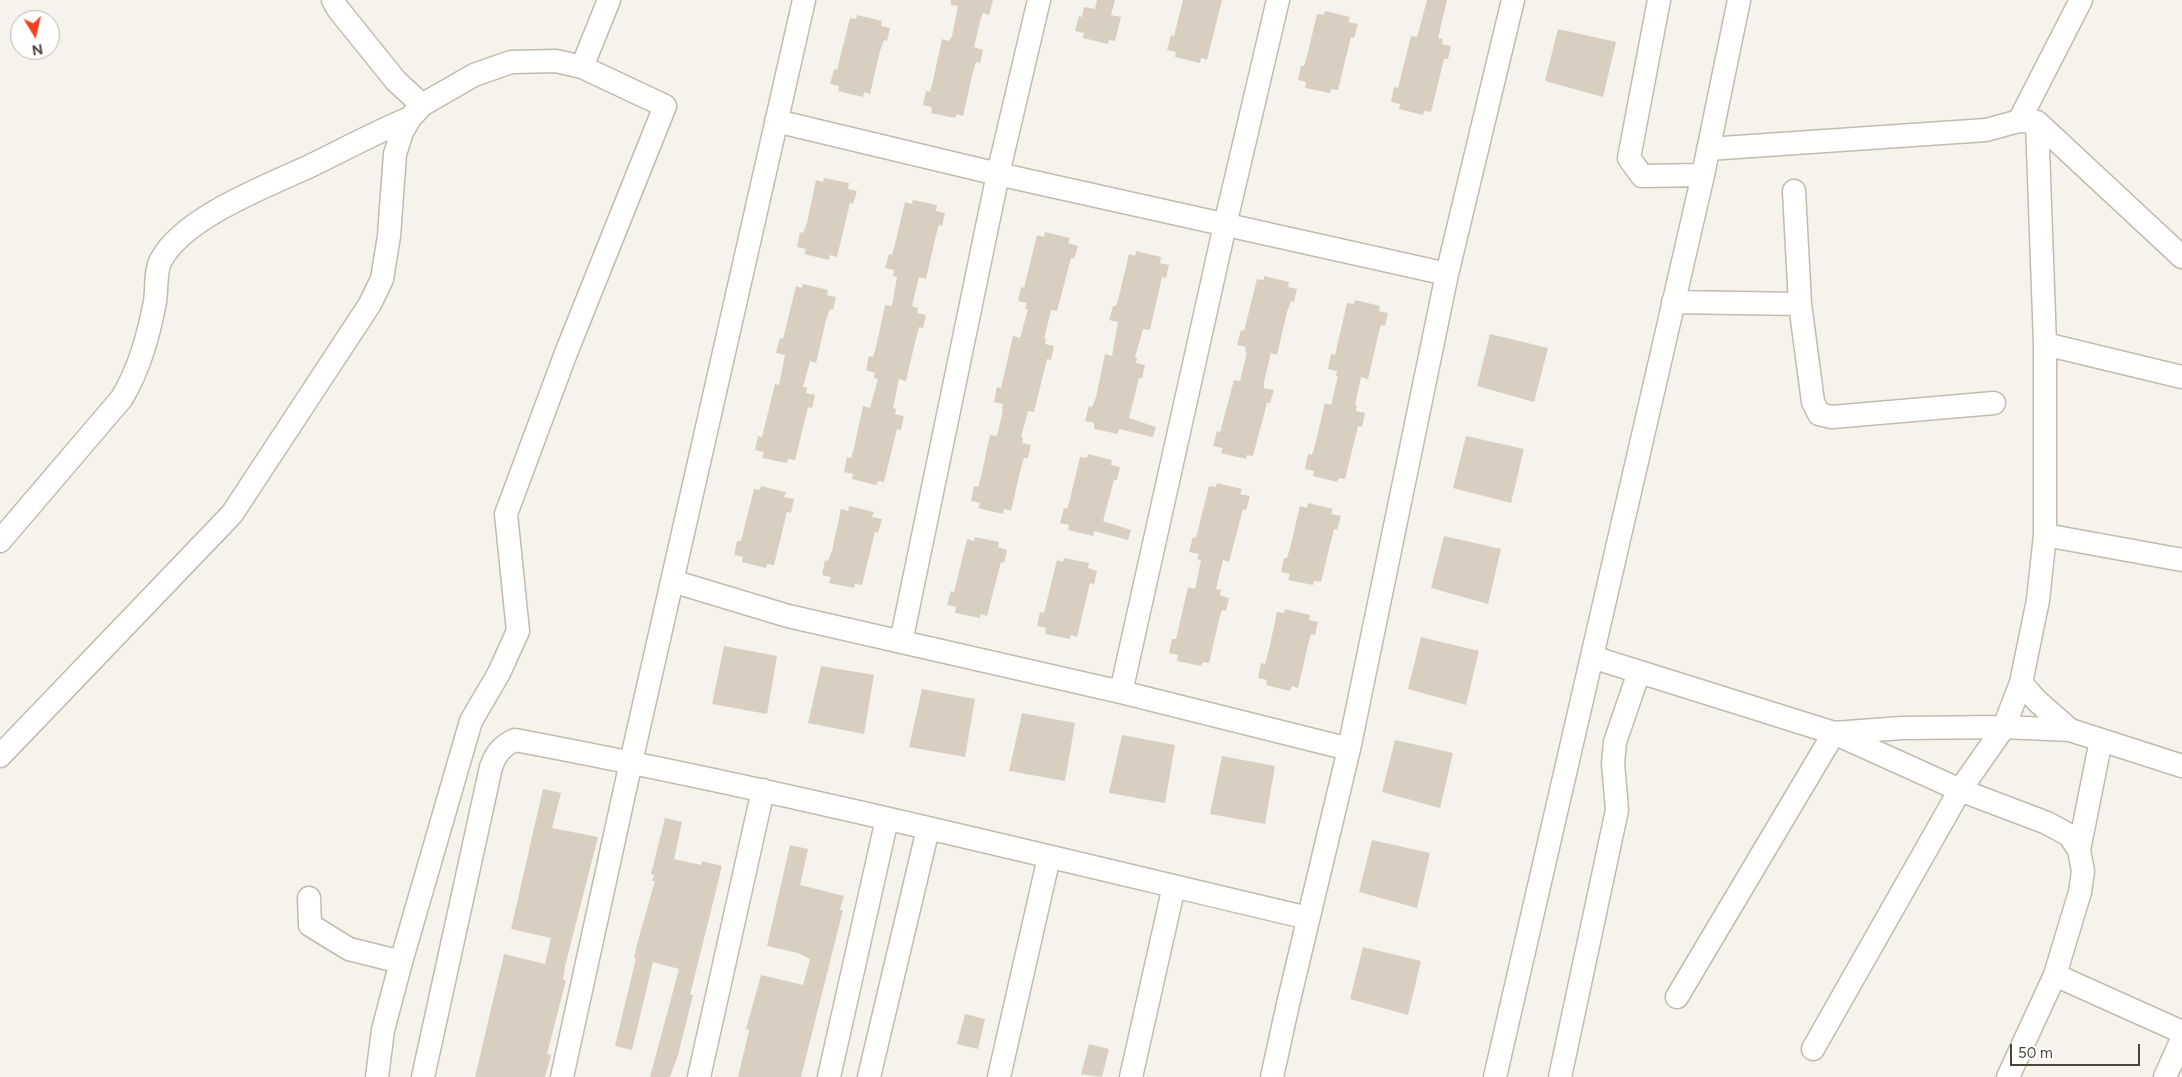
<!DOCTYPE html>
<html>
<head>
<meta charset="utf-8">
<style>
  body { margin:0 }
  #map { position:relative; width:2182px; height:1077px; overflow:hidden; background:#f6f3ec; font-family:Figtree,sans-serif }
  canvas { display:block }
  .north { position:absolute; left:10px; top:10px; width:50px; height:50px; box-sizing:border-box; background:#fff; border:1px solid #b7b4b0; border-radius:50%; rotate:171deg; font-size:14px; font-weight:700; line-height:20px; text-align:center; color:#4b4439 }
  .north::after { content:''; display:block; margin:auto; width:18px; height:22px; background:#fc3f1d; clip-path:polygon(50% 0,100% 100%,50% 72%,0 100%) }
  .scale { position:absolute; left:2010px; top:1044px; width:130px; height:22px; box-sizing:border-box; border:2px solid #4b4439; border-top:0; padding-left:6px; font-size:15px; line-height:18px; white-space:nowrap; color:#4b4439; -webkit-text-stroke:4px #fff; paint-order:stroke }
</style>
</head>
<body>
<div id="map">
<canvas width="2182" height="1077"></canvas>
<div class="north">N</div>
<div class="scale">50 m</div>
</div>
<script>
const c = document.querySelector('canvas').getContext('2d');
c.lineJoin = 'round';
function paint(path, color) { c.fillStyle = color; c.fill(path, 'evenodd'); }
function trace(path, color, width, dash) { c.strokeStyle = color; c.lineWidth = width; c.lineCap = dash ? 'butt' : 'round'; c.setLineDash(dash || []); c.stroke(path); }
const building = new Path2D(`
  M951,0H993L989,15L983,13L981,18L974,47L983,50L980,63L976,62L973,72L963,116L957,114L955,118L931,113L932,107L923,105L926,91L930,92L933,81L942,39L949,41L952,36L958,6L951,5Z
  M1097,0H1115L1111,15L1121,17L1115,41L1109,40L1108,44L1083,38L1084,33L1075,31L1079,16L1082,17L1084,7L1095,9Z
  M1183,0H1222L1207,60L1201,58L1200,63L1175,57L1176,52L1167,50L1171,35L1174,36Z
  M1427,0H1447L1438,38L1443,39L1442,44L1451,46L1448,59H1444L1431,112L1424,111L1423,115L1399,109L1400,104L1391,102L1394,87L1398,88L1411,36L1417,37Z
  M1325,11L1350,17L1348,22L1358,24L1354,38L1351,37L1338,90L1331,89L1330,93L1305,88L1306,82L1298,80L1301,66H1304L1307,56L1317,14L1324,15Z
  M857,15L882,21L881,26L890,28L887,41L884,40L880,51L870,94L864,92L863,97L838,91L839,86L830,84L834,69L837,70L850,18L856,19Z
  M1558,29L1616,42L1603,97L1545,81Z
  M824,178L849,183L848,189L857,191L853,204L850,203L837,257L830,255L829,260L804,254L806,249L797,247L800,232L803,233L807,223L816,180L823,182Z
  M913,200L937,205L936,211L945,213L942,226L939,225L936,235L926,279L919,277L912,306L918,308L917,313L926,315L923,328L919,327L916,338L906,381L899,379L893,408L896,409L895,414L904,416L901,430L897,429L884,482L878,481L876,485L852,479L853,474L844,472L847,457L851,458L854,448L863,406L870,408L878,379L874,378L875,373L866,370L869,356L873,357L876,347L885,305L892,306L897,277L893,276L894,270L885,268L889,254L892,255L895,244L905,202L912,204Z
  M1045,232L1070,238L1068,243L1078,246L1074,259L1071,258L1057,311L1051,310L1044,339H1046L1045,344L1054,346L1051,360L1047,359L1034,412L1028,411L1021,437L1023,438L1022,443L1031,445L1028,458H1024L1021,468L1011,511L1004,509L1003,514L978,508L980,503L971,501L974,486L978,487L981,477L990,435L997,436L1003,410L1002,409L1003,404L994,402L997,387L1001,388L1013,336L1020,338L1028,309H1025L1027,303L1018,301L1021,287L1024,288L1037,235L1044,237Z
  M1136,251L1161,257L1160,263L1169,265L1166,278L1162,277L1150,330L1143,329L1135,357L1137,358L1136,363L1145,365L1142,378H1139L1129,418L1156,427L1153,437L1119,429L1118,434L1094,429V423L1085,421L1089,406L1092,407L1096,397L1105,354L1112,356L1118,322L1109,320L1113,306H1116L1119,296L1129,254L1135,256Z
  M1264,276L1289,282L1288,287L1297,289L1294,302L1291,301L1287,312L1277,355L1271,353L1264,382V388L1274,390L1270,403H1267L1253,456L1247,455L1246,459L1221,453L1223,448L1213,446L1217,431L1220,432L1234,380L1240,381L1247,353L1245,352L1246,347L1237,345L1241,330L1244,331L1257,279L1264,280Z
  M803,284L828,290L827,295L836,297L833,310L830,309L826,320L816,363L810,361L803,387H807L806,393L815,395L812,408L808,407L795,460L788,459L787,463L762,458L764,452L755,450L758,436L762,437L775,384L779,385L785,355L776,353L780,338L783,339L796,286L802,288Z
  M1355,300L1380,306L1379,311L1388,313L1385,326L1381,325L1378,336L1368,379L1361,377L1355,405L1357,406L1356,411L1365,413L1362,427L1358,426L1345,479L1339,478L1337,482L1313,476L1314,471L1305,469L1308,454L1312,455L1315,445L1325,403L1331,405L1338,376H1336L1337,371L1328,369L1331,354L1335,355L1347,303L1354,304Z
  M1490,334L1548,348L1534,402L1477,386Z
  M1466,436L1524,449L1511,503L1453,488Z
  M1088,454L1112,460L1111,465L1120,467L1117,480H1114L1103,521L1131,530L1128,540L1094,531L1093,536L1068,530L1069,525L1060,523L1064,508L1067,509L1070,499L1080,457L1087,458Z
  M1217,483L1242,489L1240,494L1250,496L1246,510L1243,509L1229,562L1223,560L1216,589L1221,590L1220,595L1229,598L1226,611L1222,610L1219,620L1209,663L1203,662L1201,666L1177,661L1178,655L1169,653L1172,639H1176L1188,587L1195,589L1201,560L1197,559L1199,554L1189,552L1193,537L1196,538L1209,486L1216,487Z
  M761,486L786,492L784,497L794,499L791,513L787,512L774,565L767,564L766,568L742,562L743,557L734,555L737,541H741L754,489L760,490Z
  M1308,503L1333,509L1331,514L1341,516L1337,530L1334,529L1321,582L1314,581L1313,585L1288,580L1290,574L1281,572L1284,558H1287L1290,548L1300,506L1307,508Z
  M849,506L874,512L872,517L882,519L878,533L875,532L862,585L855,584L854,588L829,583L831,577L822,575L825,560L828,561L832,551L841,509L848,511Z
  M1444,536L1501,549L1488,604L1431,588Z
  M975,537L999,542L998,547L1007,550L1004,563L1001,562L987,616L981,614L980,618L955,613L956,607L947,605L951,591L954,592L967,539L974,541Z
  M1064,558L1089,563L1088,568L1097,571L1094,584L1090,583L1077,637L1071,635L1070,639L1045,634L1046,628L1037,626L1040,612L1044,613L1057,560L1063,562Z
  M1285,609L1310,615L1309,620L1318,622L1315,635L1311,634L1308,645L1298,688L1292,686L1290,691L1266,685L1267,680L1258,678L1261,663L1265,664L1268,654L1277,612L1284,613Z
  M1421,637L1479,651L1466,705L1408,689Z
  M724,646L777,656L767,714L712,704Z
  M821,666L874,675L864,734L808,723Z
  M922,689L975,699L965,757L909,747Z
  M1022,713L1075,723L1065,781L1009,771Z
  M1122,735L1175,745L1165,803L1109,793Z
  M1395,740L1453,753L1440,808L1382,792Z
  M1222,756L1275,766L1265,824L1210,814Z
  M543,789L561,793L552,828L598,837L565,966L563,980H566L547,1054L551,1055L545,1077H475L504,954L545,964L551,938L511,929Z
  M665,818L682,822L674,859L701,865L702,861L722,866L690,995H693L678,1055L670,1077H650L679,969L653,962L632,1050L615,1046L636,958H634L637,944L655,881H652L654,875L651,874Z
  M1372,840L1430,853L1417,908L1359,892Z
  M790,845L808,849L800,885L844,896L840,910H843L801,1077H738L748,1035L749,1030L746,1029L761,975L803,985L810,959L798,953L767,946Z
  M1363,947L1421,961L1408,1015L1350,999Z
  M965,1014L985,1019L978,1049L957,1044Z
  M1089,1044L1109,1049L1102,1077L1081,1074Z`);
const minor = new Path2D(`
  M333,0L338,9L396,81L422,105
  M1659,0L1629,158L1642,176L1703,175
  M582,67L609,0
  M776,121L998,174L1447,274
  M2019,121L2081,0
  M1708,149L1986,130L2019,121L2037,122L2182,257
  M1794,191L1800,304
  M1673,302L1800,304L1813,402L1819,414L1832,417L1994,403
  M2045,344L2182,377
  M2045,535L2182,560
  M0,541L122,398C140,367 148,337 155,302C157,289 155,271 161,260C184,217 267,186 310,166C343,150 376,132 410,118
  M672,581L788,616L1121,692L1349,749
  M901,642L998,174L1039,0
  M1592,657L1834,733L1960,790L2047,823L2069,835L2079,850L2083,871L2080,892L2055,975L2008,1077
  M2021,683L2037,701L2070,730
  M1121,692L1225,225L1278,0
  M0,756L232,514L370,304L382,279L389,236L395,154L402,132L410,118L422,105L474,75L511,62L556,61L582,67L665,106L566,353L506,514L518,631L499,673L471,721L401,962L383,1030L377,1077
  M2079,850L2101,740
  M309,898L310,925L349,949L401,962
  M2055,975L2182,1032
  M1677,997L1834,733L1902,728L2004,727L2070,730L2182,766
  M1813,1049L1960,790L2004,727L2021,683L2038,600L2045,535V344L2037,122
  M423,1077L491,767C496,753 502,746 515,740C782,790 1045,856 1308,918
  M562,1077L631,762L804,0
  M699,1077L763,790
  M829,1077L887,819
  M869,1077L928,829
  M999,1077L1049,857
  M1131,1077L1174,886
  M1272,1077L1288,1004L1349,749L1447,274L1513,0
  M1495,1077L1703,175L1739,0
  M1560,1077L1617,810L1613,763L1615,742L1639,672
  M2165,1077L2182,1039`);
paint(building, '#d8cfc1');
trace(minor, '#c2bbae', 25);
trace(minor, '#fff', 22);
</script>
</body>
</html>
